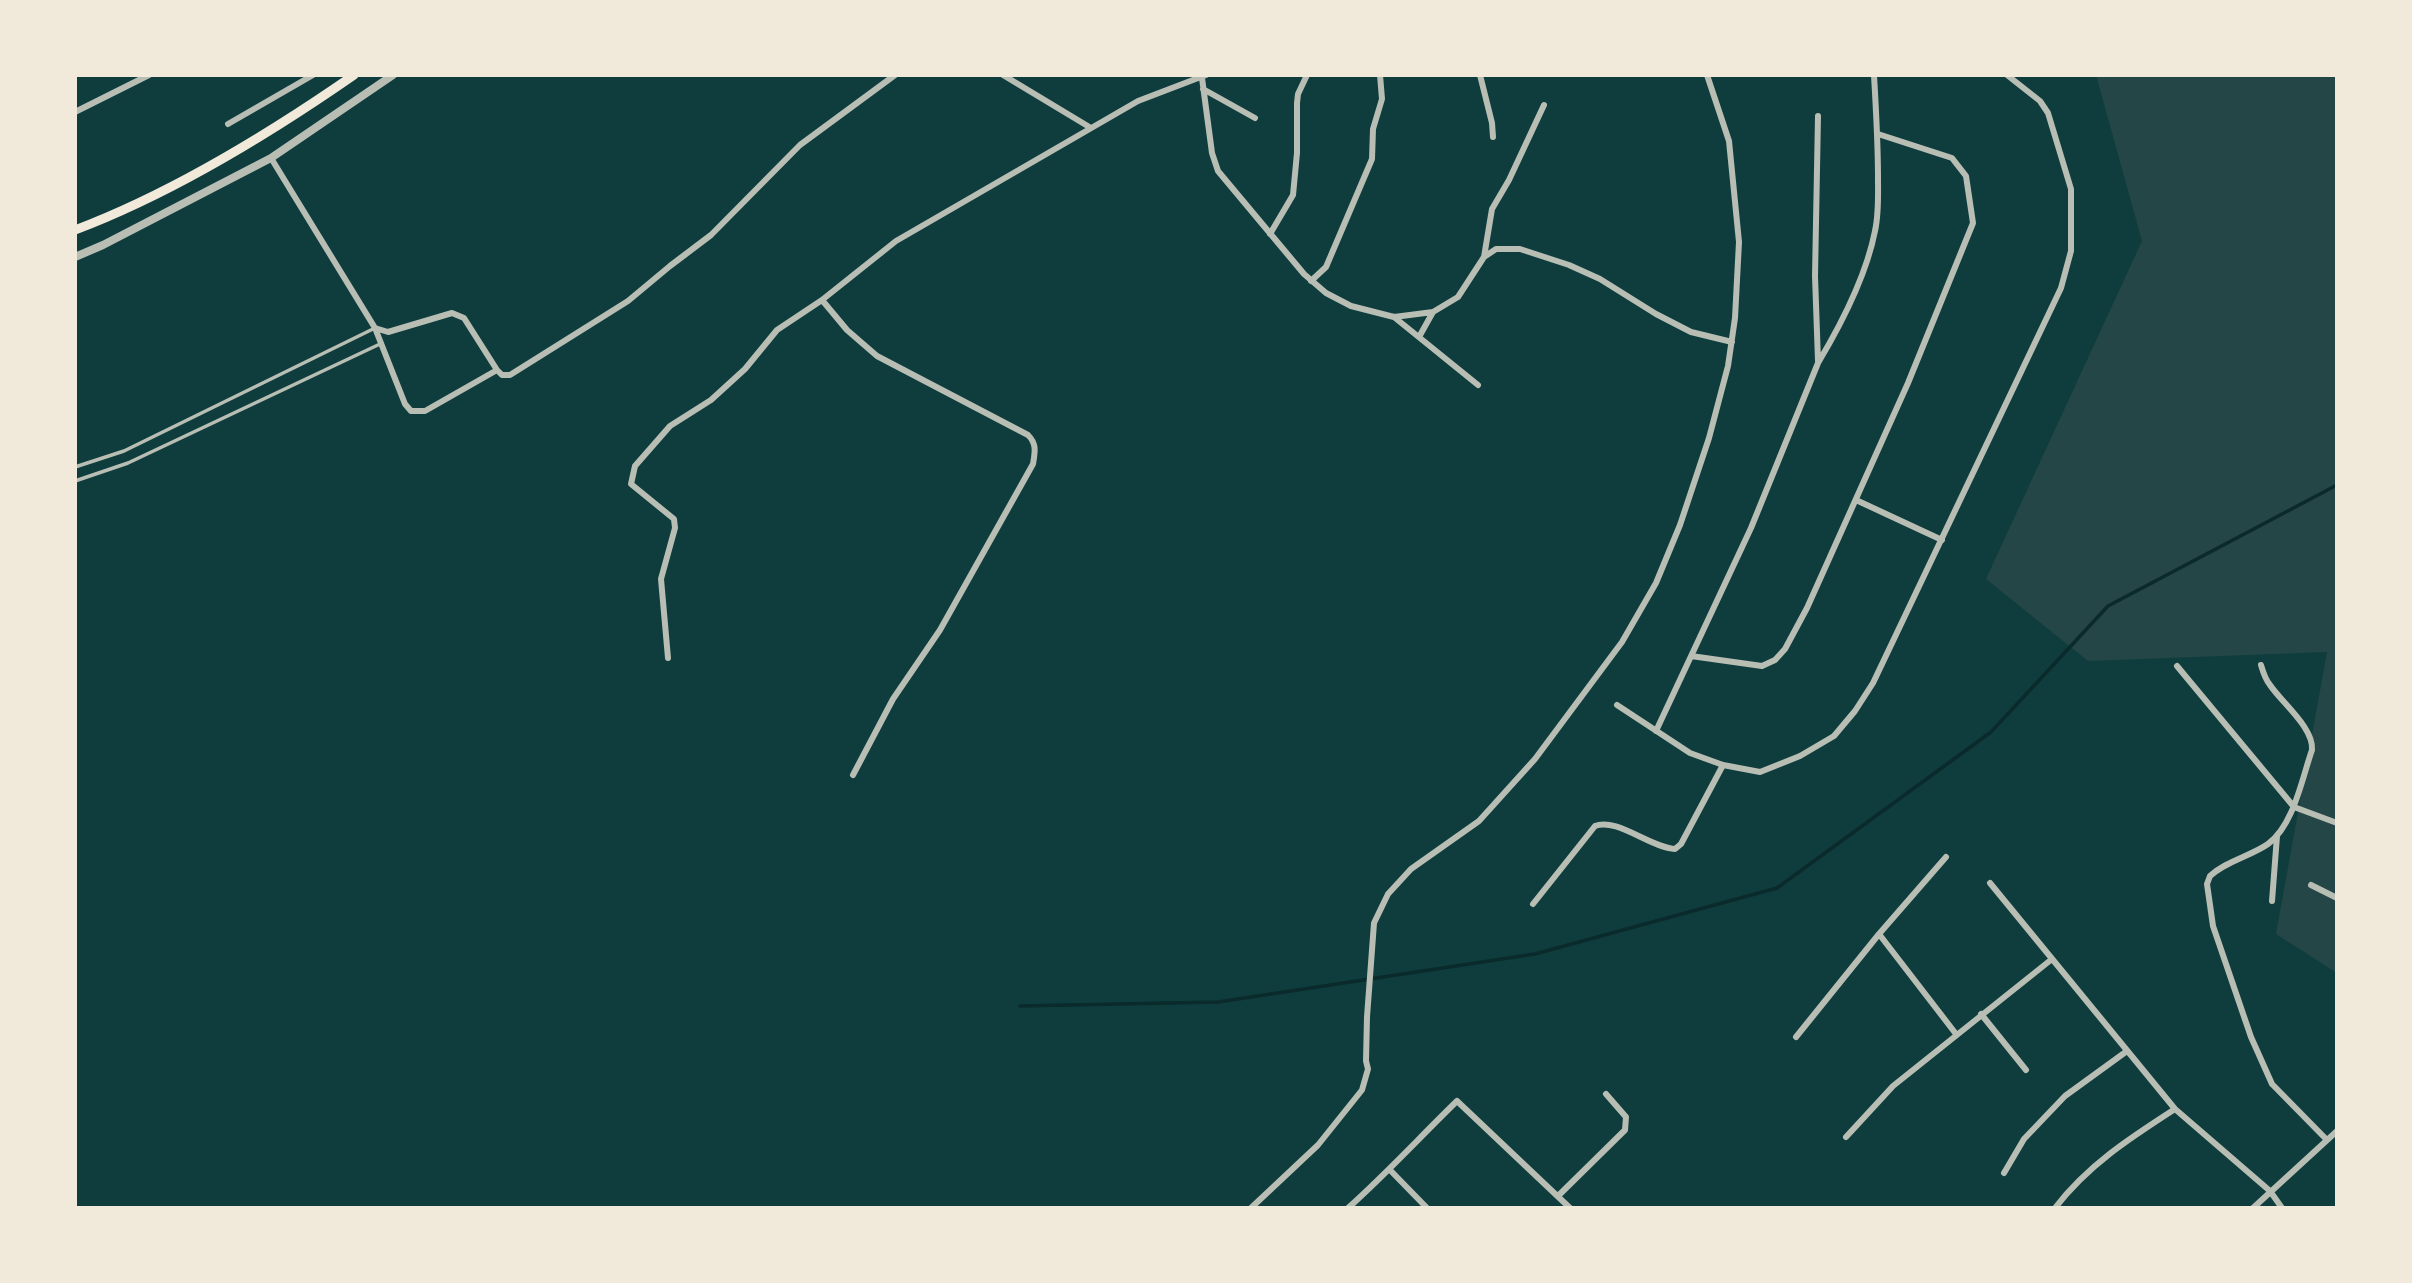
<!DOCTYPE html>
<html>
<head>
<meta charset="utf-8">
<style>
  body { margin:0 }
  #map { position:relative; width:2412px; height:1283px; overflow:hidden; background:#0f3d3e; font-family:Signika,sans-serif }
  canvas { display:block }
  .frame { position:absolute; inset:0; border:77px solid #f1e9da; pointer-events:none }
</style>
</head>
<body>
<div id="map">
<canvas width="2412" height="1283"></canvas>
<div class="frame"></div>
</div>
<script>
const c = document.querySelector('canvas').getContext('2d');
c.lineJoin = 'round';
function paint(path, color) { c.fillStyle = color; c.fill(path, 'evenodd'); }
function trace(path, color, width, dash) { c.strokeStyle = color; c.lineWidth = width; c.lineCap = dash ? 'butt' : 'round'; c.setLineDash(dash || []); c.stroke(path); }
const green = new Path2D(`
  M2096,75H2337V973L2276,934L2327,652L2088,661L1986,579L2142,241Z`);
const stream = new Path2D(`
  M1020,1006L1218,1002L1535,954L1777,888L1991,732L2108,606L2337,485`);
const service = new Path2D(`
  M75,467L124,451L375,328
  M75,481L128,463L380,344`);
const minor = new Path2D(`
  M1003,75L1091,128
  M1480,75L1492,123L1493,137
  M1202,78L1212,153L1218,171L1304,274L1326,293L1351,306L1394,317L1433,312L1458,297L1484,257L1496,249H1520L1569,265L1600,279L1656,314L1691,332L1732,342
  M1203,89L1255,118
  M75,112L149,75
  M228,124L313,75
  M271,158L375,328L405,404L411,411H425L497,370
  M1270,234L1293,195L1297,153V103L1298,94L1307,75
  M1484,257L1492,209L1509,180L1544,105
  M1311,281L1326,267L1372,159L1373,129L1382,99L1380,75
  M822,300L847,330L877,356L1028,435C1037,444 1035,452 1033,464L940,630L893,699L853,775
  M1394,317L1478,385
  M375,328L388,332L452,313L464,318L497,370L502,375H510L628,301L670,266L711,235L800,145L895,75
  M1419,337L1433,312
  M1818,361L1815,276L1818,116
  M1856,500L1942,540
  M1691,656L1762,666L1775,660L1785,649L1807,608L1908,383L1973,223L1966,176L1952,158L1878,134
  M668,658L661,579L675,528L674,519L631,484L635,466L670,426L711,400L745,369L777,330L822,300L896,241L1138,101L1206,75
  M2261,665C2263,672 2265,679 2270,685C2282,703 2314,728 2312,750C2302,778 2294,825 2268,844C2251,856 2226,861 2210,876L2207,884L2213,926L2251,1037L2272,1084L2327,1140
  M2177,666L2294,807L2337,823
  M1617,705L1690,753L1723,765L1760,772L1800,756L1834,736L1855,711L1873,683L2061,288L2071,251V189L2048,113L2040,101L2007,75
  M1656,731L1751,528L1818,363C1842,323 1866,277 1875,231C1879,213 1878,195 1878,177C1878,143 1876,109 1874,75
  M1990,883L2175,1109L2270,1191L2282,1208
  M2311,885L2337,898
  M2272,901L2277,836
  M1533,904L1595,826C1616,817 1651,848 1675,849L1681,844L1723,765
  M1879,934L1956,1034
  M1981,1014L2026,1070
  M1796,1037L1879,934L1946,857
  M1846,1137L1893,1086L2052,959
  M1390,1170L1427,1208
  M2004,1173L2024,1139L2065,1096L2127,1051
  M1558,1196L1625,1130L1626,1117L1606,1094
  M1251,1208L1318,1145L1362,1090L1368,1069L1366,1061L1367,1017L1374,923L1388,894L1411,869L1479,821L1535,759L1622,642L1656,583L1680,525L1709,438L1728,366L1735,318L1739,242L1729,141L1707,75
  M1348,1208C1386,1174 1420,1137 1457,1101L1570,1208
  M2055,1208C2088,1165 2130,1138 2175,1109
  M2253,1208L2337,1131`);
const tertiary = new Path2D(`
  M75,257L103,245L271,158L393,75`);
const secondary = new Path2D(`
  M75,230C173,193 269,134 354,75`);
paint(green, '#244646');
trace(stream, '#0a2a2b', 3.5);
trace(service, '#b8beb3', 3.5);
trace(minor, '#b8beb3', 6);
trace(tertiary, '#b8beb3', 8);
trace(secondary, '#f1e9da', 9);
</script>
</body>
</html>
